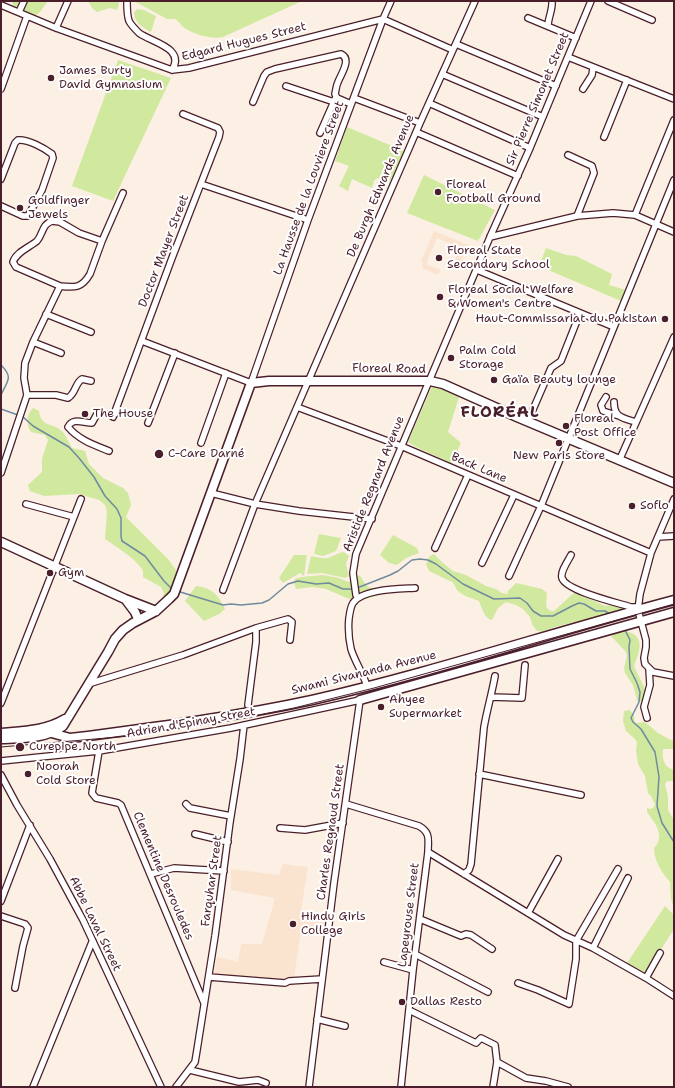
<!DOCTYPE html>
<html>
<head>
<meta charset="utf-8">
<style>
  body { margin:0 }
  #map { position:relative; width:675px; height:1088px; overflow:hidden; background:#fcefe3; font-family:"Shantell Sans",sans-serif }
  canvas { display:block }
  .frame { position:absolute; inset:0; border:2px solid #4a1f2b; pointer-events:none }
</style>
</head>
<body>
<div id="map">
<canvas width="675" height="1088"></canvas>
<div class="frame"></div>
</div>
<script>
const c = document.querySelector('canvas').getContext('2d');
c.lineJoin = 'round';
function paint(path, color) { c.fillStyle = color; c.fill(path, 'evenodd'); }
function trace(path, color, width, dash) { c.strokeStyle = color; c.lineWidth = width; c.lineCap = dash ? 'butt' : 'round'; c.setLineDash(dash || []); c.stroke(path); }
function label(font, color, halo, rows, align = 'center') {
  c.font = font + ' "Shantell Sans",sans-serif'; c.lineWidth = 4; c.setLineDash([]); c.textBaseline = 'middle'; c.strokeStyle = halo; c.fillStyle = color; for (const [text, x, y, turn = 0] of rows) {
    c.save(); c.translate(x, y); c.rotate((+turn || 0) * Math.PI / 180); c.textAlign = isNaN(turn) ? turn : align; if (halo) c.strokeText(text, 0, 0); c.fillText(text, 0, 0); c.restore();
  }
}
const built = new Path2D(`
  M434,231L468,245L461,262L455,260L460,248L437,238L426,264L440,270L438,275L422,268L423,263L421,262Z
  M283,864L308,867L300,918L329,921V925L318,924V930H301L293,986L213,981L217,957L238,962L241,944H262L275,898L231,890V869L279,875Z`);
const green = new Path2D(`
  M12,1H48L40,12L35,16L14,8Z
  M88,1H118L119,4L117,10L110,8L97,12L92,8Z
  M134,1H302L223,37C212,40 191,34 182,26C180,23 178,21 175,19H167Z
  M137,9L144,10L156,16L151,32C142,27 135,23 134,13Z
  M118,60L171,78L113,201L72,186Z
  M347,127L404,151L391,180L384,181L377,178L374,181L372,188L352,179L348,191L339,186L349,166L335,161Z
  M424,175L495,210L478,241L407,213Z
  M546,248L566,255L576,256L612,274L609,285L626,290L621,301L539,266Z
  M433,384L459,397L448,432L461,443L451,464C437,455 421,451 408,442Z
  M33,408L39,411C41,428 52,422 62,431C66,435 69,443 72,448L85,451L89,464L103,478L123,488L128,493L131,505L126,517L168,559L176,570L175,591L166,601L162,599L164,593L161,587L143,577C143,575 143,573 143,571C139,561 114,545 105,539L107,511L105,505L99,500L79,494L44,496L30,491L28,485L42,472V459L48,440L45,435L31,432C26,424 26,415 33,408Z
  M319,534L341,538L336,551L323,556L314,554Z
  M393,535L417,548L419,553L406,558L397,565L389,563L380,555Z
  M344,552L349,556L346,564L349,576L345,578L322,573L307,574L311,556C317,557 322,559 328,558C334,556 337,553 344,552Z
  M434,554L443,563L453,571L466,575L486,586L496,589L502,593L508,594L507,592L516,583L542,589L547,593C547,601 543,611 554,611L575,592L605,606L612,605L627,610L588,622L580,621L555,627L542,632L536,630L532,624L530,617L523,609L516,605L506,602L498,608L492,620C484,618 482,608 479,601C472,598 462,596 457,590C455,587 455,584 452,582L429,571L426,564L429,557Z
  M294,555H307L304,576L300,573L283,583L279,578Z
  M323,575L339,578L348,582L359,575C364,579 364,586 371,588C374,589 378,588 381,589L382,592L373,597L365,599L363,597L349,599L326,589L312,587L296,589L294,582L295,579C301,576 315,576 323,575Z
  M196,586C213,588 218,595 225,609L219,614L204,621L185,601Z
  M621,630C646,634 641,648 634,666L647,693L646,698L638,703L633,685L625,673L624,668L627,656L626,652L611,636L612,633Z
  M630,710L634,716L635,723L645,722L658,733L669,739L674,741V749H663C662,758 663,767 674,770V781H667L665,784L668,797V810L674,820V908L671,899L670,882C662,873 654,861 654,848C666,836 655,823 647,812V808L650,809L653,808L655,805L651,796L648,793L645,776L638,764L636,750L637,744L636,740L626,731L623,721L624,711Z
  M665,906L674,915V929L646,973L627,963Z`);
const stream = new Path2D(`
  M1,365C14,378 7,381 1,395
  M1,409L18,415
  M22,416L33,426L69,447L79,458L94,477L105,496L117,509L121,518V536L122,541L145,556L164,581L172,589
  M357,588L390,575L398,571L412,560L420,559L428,560L436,564L463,584L494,599L520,598L527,603L533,611L541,616H553L572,606L579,603L584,604L596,611H605L610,614
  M177,591L223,605L231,604L241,605L262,603L269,600L288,584L298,581L316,584L329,583L343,589H353
  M625,630L630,640L629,647L630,669L637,683L640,692L639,702L631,718L633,722L641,729L655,752L659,777L657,806L662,823L674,842`);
const street = new Path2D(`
  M608,1L652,20
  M127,2C127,8 127,15 129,21C131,25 136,30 139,33C151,42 186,48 172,70
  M1,5L56,28L172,70L189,68L383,19L453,50
  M19,12L24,1
  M528,18L576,38
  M548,26C548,18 552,12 552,3
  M56,28L68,1
  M456,44L556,86
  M568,57L674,99
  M442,74L543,117
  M286,86L334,102
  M1,89L27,16
  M583,89L592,75L593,68
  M354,98L420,123
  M253,102L264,76L267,72L275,69L341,54C352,59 341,74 338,82C336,86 336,90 335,94L337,98L351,104
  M429,103L530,148
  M416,132L518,176
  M320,133L335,99
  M604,137L627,80
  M568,155L592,166L594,173L577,216
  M1,179L15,143L18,140C28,139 44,148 52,154L53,158L42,190L28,216H23L1,206
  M201,184L308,220
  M635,215L674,120
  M490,237L577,216L613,213L635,215L674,232
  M102,241L123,193
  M477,270L614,327
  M46,314L91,332
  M142,341L251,383L308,220L383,19L391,1
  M33,342L61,353
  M27,395H56L68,398C76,393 75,383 82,379L91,381
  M606,397L601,405L603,411L619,416
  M614,402C614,418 623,418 636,422
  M297,407L401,446L651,553
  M113,417L172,258L219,137L220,132L218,128L183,114
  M528,421L551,368L561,361L580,313
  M148,423L175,353
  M201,443L226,373
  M109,451C94,445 79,440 68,427C73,417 83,423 92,423L97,414H115
  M619,461L674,337
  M1,473L27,395L24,378L25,363L33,342L60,286C75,288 82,288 90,274L102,241L79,233L60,222L52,221C42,224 43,234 37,241C30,247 16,252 13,262L16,267L60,286
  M211,493L255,504L299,511L372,519
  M674,499L651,553L640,594L638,610L646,640V647L644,658L645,664L653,672L674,676
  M26,504L74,517
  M658,537L674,536
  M435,548L468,475
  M571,555C568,561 560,572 562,578C566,591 618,603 631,607H638
  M482,563L514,495
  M509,576L541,506L674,180
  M223,590L255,504L420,123L475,1
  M358,598L356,595L353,573L356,554L490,237L530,148L591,1
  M88,684L183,655L256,628L288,619L292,622L290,640
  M367,686C363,673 355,662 351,649C349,640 348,628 349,618C350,613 350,608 353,603C362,589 399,589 415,588
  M491,697L522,698L525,665
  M1,703L81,499
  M248,705L256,642V628
  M647,718L644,707L650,685L649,669
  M99,751L92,793L96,798L118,803L121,805L204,1003
  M1,761L99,751L231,728L360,700L334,883L309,1087
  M479,774L581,795
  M1,775L17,805L50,859L83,920L161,1087
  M186,804L190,808L231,816
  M346,804L419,826C431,833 428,840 428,852L413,970L401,1087
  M280,828L305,830L343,823
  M195,834L228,842
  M428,852L564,935L593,948L646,978L674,996
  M151,874L174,868L224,871
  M464,874L469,870L471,864L484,727C487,710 492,693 495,676
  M1,901L30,825
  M528,913L558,859
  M1,916L25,924L28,928L23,946L15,988
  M420,919L461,936L466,934L471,935L492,949
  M593,948L628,878
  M415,954L488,992
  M384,962L413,970
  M209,977L285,983L289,981L322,979
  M646,978L660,953
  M518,983L538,990L569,1004L576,959V941L618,869
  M409,1010L476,1043L481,1038L495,1045L497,1062L493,1087
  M317,1019L345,1026
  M497,1062L526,1078L546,1081L568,1087
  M190,1070L239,1082L258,1080L266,1083
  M33,1087L92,942
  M176,1087L195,1062L197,1050L215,936L230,822L240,759L244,725`);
const secondary = new Path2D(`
  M1,542L125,599L156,611
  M126,600L135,612L138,619
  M360,700L674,612
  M31,731H44L70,738L88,736C163,726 238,716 312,700C434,672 553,632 674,600
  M1,733C23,731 45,731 65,719
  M1,739C22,738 46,739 63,726L108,652L115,639L123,630L133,623L156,611L169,599L174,594L251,383L269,381H430L443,384L517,417L674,483`);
const tram = new Path2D(`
  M1,747L130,736L253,716L294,708L374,688L674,604`);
const markers = [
  [51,78,4,"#4a1f2b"],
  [438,192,4,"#4a1f2b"],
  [20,208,4,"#4a1f2b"],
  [439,258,4,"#4a1f2b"],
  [440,297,4,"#4a1f2b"],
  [665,319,4,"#4a1f2b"],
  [451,358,4,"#4a1f2b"],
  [494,380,4,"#4a1f2b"],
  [85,414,4,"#4a1f2b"],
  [566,426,4,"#4a1f2b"],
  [559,443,4,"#4a1f2b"],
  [159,454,5,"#4a1f2b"],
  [632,506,4,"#4a1f2b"],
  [50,573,4,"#4a1f2b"],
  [381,707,4,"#4a1f2b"],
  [20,747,5,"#4a1f2b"],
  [28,774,4,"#4a1f2b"],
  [293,924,4,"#4a1f2b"],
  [402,1002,4,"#4a1f2b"]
];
const streetNames = [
  ["Edgard Hugues Street",244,42,-14],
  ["Sir Pierre Simonet Street",538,99,-67],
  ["De Burgh Edwards Avenue",381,186,-67],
  ["La Hausse de la Louviere Street",309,188,-70],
  ["Doctor Mayer Street",164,251,-69],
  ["Floreal Road",389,369,1],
  ["Back Lane",479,468,23],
  ["Aristide Regnard Avenue",374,484,-68],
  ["Swami Sivananda Avenue",364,673,-14],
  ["Adrien d'Epinay Street",191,723,-10],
  ["Charles Regnaud Street",331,832,-82],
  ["Clementine Desrouledes",163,876,67],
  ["Farquhar Street",212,881,-82],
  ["Lapeyrouse Street",409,915,-83],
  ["Abbe Laval Street",95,924,64]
];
const poiNames = [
  ["James Burty",59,71],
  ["David Gymnasium",59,85],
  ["Floreal",446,185],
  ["Football Ground",446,199],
  ["Goldfinger",28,201],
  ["Jewels",28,215],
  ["Floreal State",447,251],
  ["Secondary School",447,265],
  ["Floreal Social Welfare",448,290],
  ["& Women's Centre",448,304],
  ["Haut-Commissariat du Pakistan",657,319,"right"],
  ["Palm Cold",459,351],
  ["Storage",459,365],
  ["Gaïa Beauty lounge",502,380],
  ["The House",93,414],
  ["Floreal",574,419],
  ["Post Office",574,433],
  ["C-Care Darné",168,454],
  ["New Paris Store",559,456,"center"],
  ["Soflo",640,506],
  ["Gym",58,573],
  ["Ahyee",389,700],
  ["Supermarket",389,714],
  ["Curepipe North",29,747],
  ["Noorah",36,767],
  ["Cold Store",36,781],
  ["Hindu Girls",301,917],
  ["College",301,931],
  ["Dallas Resto",410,1002]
];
const districtNames = [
  ["FLORÉAL",500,413]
];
paint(built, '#fae4d0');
paint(green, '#d1e99e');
trace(stream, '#708a9e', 1.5);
trace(street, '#4a1f2b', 8);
trace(secondary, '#4a1f2b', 11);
trace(street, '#fff', 5.5);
trace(secondary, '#fff', 8);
trace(tram, '#4a1f2b', 1);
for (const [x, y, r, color] of markers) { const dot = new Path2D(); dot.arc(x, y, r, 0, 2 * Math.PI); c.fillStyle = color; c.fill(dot); trace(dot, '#fff', 1.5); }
label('12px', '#4a1f2b', '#fff', streetNames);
label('12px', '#4a1f2b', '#fff', poiNames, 'left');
c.letterSpacing = '1px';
label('bold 16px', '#4a1f2b', '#fff', districtNames);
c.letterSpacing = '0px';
</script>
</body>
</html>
